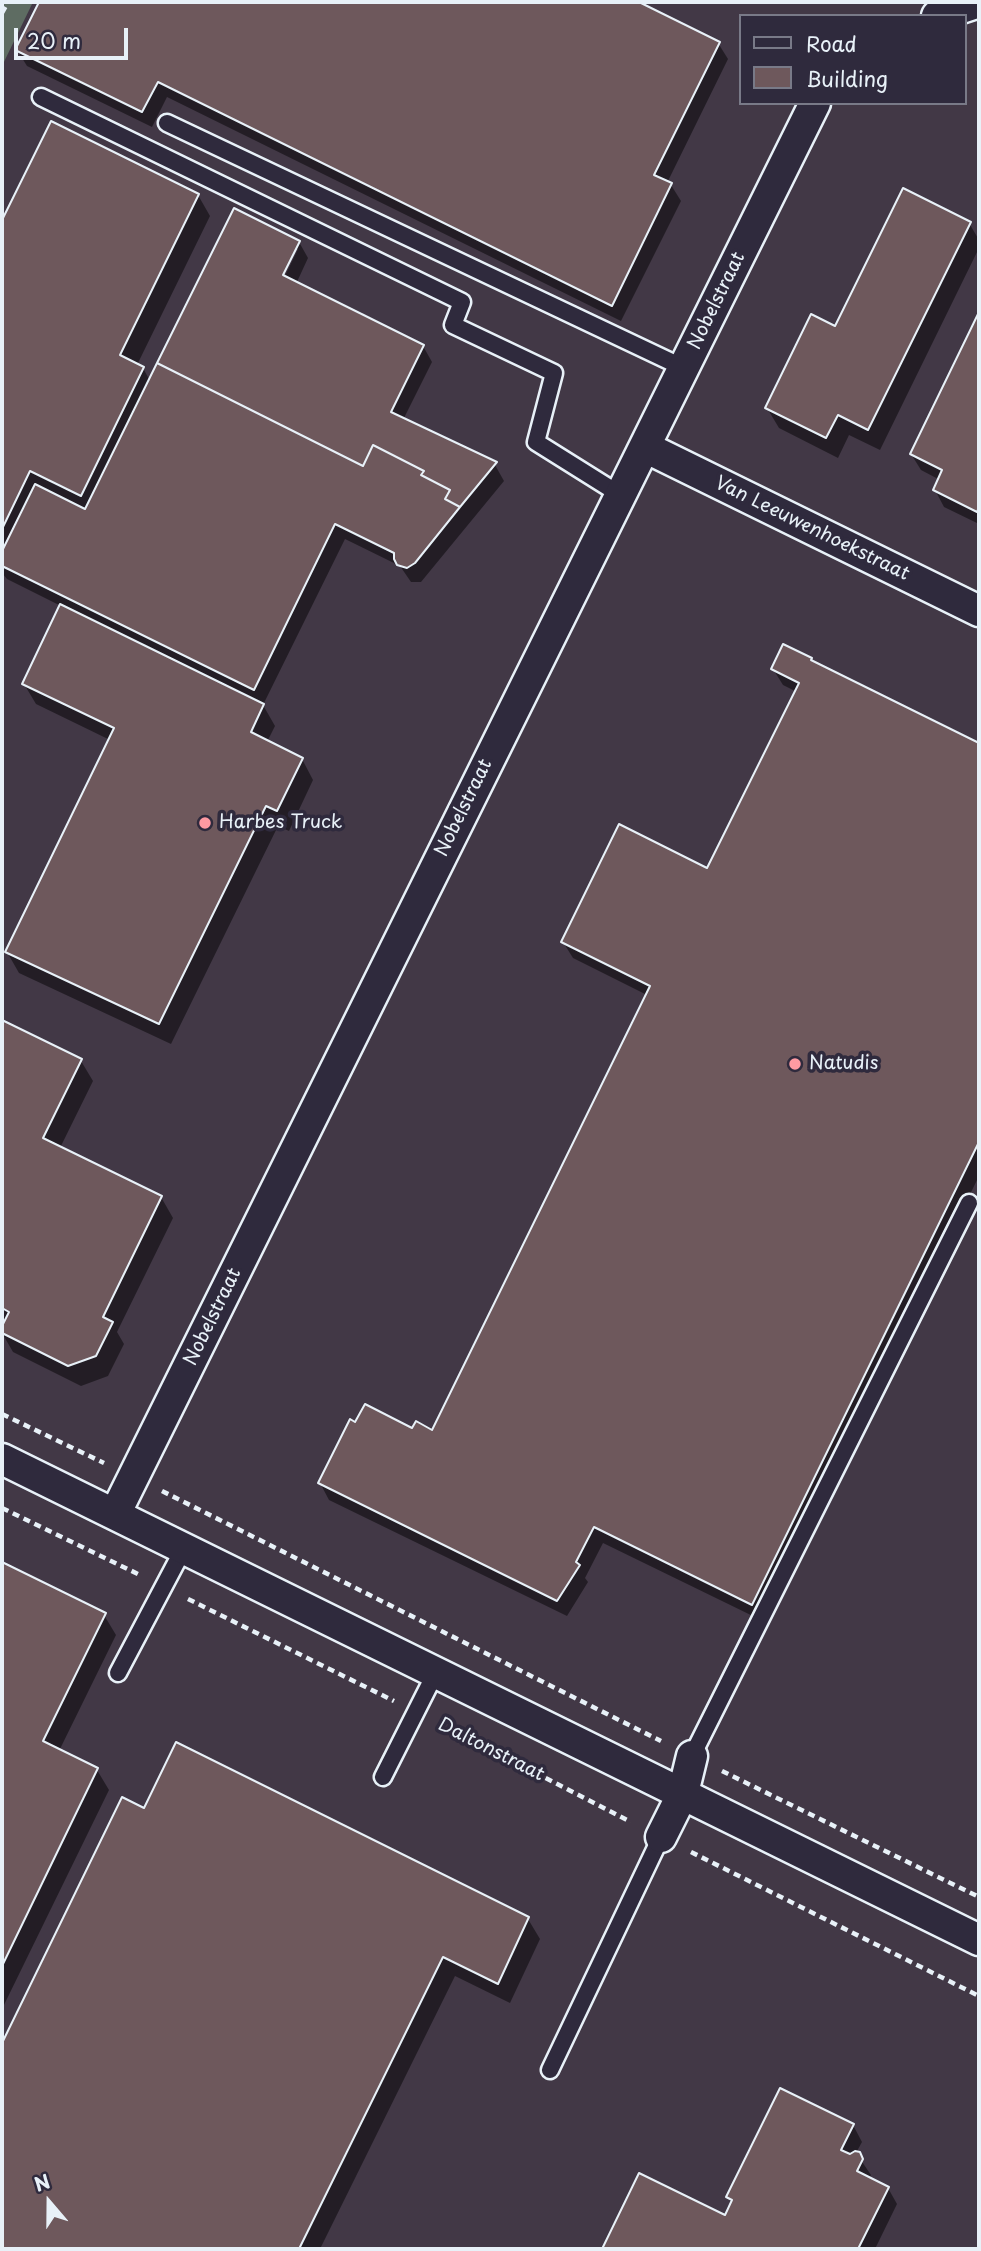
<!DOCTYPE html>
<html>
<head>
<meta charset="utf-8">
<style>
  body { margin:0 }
  #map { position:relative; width:981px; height:2251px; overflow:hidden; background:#2f2a3d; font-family:"Playpen Sans",sans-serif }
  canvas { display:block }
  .frame { position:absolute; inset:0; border:4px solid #e8f1f8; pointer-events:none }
  .legend { position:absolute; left:739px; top:14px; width:228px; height:91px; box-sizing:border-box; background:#2f2a3d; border:2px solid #797a88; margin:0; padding:9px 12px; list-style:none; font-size:21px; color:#e8f1f8 }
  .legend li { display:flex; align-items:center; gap:14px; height:35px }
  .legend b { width:35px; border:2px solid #797a88 }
  .north { position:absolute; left:14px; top:2167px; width:70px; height:70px; -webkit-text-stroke:5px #2f2a3d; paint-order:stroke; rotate:340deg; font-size:19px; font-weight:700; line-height:28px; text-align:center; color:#e8f1f8 }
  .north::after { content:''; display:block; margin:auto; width:24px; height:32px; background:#e8f1f8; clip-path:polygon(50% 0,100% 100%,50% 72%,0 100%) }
  .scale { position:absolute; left:14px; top:28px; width:114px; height:32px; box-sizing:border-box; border:4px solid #e8f1f8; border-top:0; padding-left:9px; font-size:21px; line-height:24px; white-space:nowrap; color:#e8f1f8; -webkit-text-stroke:5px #2f2a3d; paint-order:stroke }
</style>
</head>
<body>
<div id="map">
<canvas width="981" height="2251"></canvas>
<div class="frame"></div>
<ul class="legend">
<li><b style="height:9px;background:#2f2a3d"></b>Road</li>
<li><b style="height:19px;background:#6e585c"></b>Building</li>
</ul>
<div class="north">N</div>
<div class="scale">20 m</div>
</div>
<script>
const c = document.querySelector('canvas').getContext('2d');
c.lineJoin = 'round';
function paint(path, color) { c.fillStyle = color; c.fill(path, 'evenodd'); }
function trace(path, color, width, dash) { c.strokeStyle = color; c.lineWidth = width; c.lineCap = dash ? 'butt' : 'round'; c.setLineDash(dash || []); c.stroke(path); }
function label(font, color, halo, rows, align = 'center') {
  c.font = font + ' "Playpen Sans",sans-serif'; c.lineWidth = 7; c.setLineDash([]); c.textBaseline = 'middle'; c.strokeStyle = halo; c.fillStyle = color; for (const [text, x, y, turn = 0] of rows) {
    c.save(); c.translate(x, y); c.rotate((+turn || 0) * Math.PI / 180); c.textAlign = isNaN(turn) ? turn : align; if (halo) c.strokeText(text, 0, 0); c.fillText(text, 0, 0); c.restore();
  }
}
const built = new Path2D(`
  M2,2H979V2249H2ZM741,16H965V103H741Z`);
const green = new Path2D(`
  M2,2H33L2,66Z`);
const shadow = new Path2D(`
  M41,2H635L718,43L728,59L667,183L671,185L681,201L621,321L167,97L152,127L27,66L17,50Z
  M51,123L198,195L210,216L137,365L143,368L150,381L299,242L308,258L296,284L423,346L432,362L403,420L495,465L504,481L421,582H411L400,566L345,539L263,705L275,726L267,742L302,759L313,780L289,831L278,826L171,1044L19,973L7,952L110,740L36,704L24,684L61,606L7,579L2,573V224ZM294,249H298L281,284L278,282Z
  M969,223L979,240V248L880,450L849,435L838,458L779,428L767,408L836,328Z
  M979,316V524L944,507L935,490L940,480L921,470L911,454Z
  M812,663L979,745V1176L761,1620L603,1543L585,1578L588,1582L567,1616L329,1500L320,1483L356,1425L433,1432L647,995L573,958L563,942L708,870L797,692L783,685L773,669Z
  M2,1022L81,1061L93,1081L60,1148L161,1197L173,1218L117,1332L124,1344L108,1376L81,1386L13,1352L2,1333L5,1323L2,1322Z
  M2,1564L104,1615L116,1635L59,1751L97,1770L109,1790L2,2009Z
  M123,1800L144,1810L528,1919L540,1939L510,2003L455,1976L320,2249H2V2047Z
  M853,2125L862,2142L856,2153L871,2175L869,2179L888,2188L897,2204L875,2249H604L640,2175L726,2218L732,2204L728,2197Z`);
const building = new Path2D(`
  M39,2H639L720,42L654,175L672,183L612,306L158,82L142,112L15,50Z
  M51,121L199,194L120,355L144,367L81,496L30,471L2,529V220Z
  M903,188L971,222L868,430L838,415L826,438L765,408L811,314L835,326Z
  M234,208L300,241L283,275L424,345L391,412L497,462L460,507L445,499L450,490L421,475L424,471L373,445L363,466L157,363Z
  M979,312V507L977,512L933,490L942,470L910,454Z
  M157,363L363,466L373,445L424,471L421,475L450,490L445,499L460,507L415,563L407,568L397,565L394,559V553L335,524L254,690L2,566V551L35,484L85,509Z
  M60,604L264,704L251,732L303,758L277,811L266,806L159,1024L5,952L114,728L22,684Z
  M783,644L812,658L811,660L979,743V1142L752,1605L594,1527L576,1562L580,1565L557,1601L318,1483L350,1419L355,1422L365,1404L412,1428L416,1421L432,1430L650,986L561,942L619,824L707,868L799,683L771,669Z
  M2,1020L82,1059L43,1138L162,1196L103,1317L113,1322L96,1356L68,1366L2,1333V1326L9,1312L2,1308Z
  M2,1562L106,1613L43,1741L98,1768L2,1966Z
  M176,1742L529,1917L498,1984L443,1957L299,2249H2V2043L122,1797L144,1808Z
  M780,2088L854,2124L841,2150L850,2154L855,2151L860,2152L863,2159L857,2171L889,2187L858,2249H602L639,2173L725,2215L732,2200L726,2197Z`);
const path = new Path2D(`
  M2,13L8,2
  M2,1414L104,1463
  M162,1491L661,1741
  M2,1508L140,1575
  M188,1599L394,1701
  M439,1723L631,1822
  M722,1771L979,1897
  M691,1852L979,1996`);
const lane = new Path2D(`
  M41,97L462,302L453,325L554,373L536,442L619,494
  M167,123L684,368
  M118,1673L184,1548
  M692,1756L969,1203
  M383,1777L436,1672
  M550,2070L661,1837`);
const street = new Path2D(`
  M937,16L979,2
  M645,447L979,611
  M2,1459L979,1940
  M115,1514L815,103
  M661,1837L683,1793L692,1756`);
const markers = [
  [205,823,7,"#ff9aa2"],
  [795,1064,7,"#ff9aa2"]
];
const streetNames = [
  ["Nobelstraat",717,301,-64],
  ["Van Leeuwenhoekstraat",812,529,26],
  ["Nobelstraat",464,808,-64],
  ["Nobelstraat",213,1317,-64],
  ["Daltonstraat",491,1750,27]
];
const poiNames = [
  ["Harbes Truck",219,823],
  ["Natudis",809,1064]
];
paint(built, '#423846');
paint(green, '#5e6c62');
paint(shadow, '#0007');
paint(building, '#6e585c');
trace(building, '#e8f1f8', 2);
trace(lane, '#e8f1f8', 21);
trace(street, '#e8f1f8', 35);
trace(path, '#e8f1f8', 4.5, [7, 5]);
trace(lane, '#2f2a3d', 16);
trace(street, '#2f2a3d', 30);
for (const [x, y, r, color] of markers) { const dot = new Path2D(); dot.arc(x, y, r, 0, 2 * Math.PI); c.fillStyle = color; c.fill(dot); trace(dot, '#2f2a3d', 2.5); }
label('19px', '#e8f1f8', '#2f2a3d', streetNames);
label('19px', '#e8f1f8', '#2f2a3d', poiNames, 'left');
</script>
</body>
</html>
